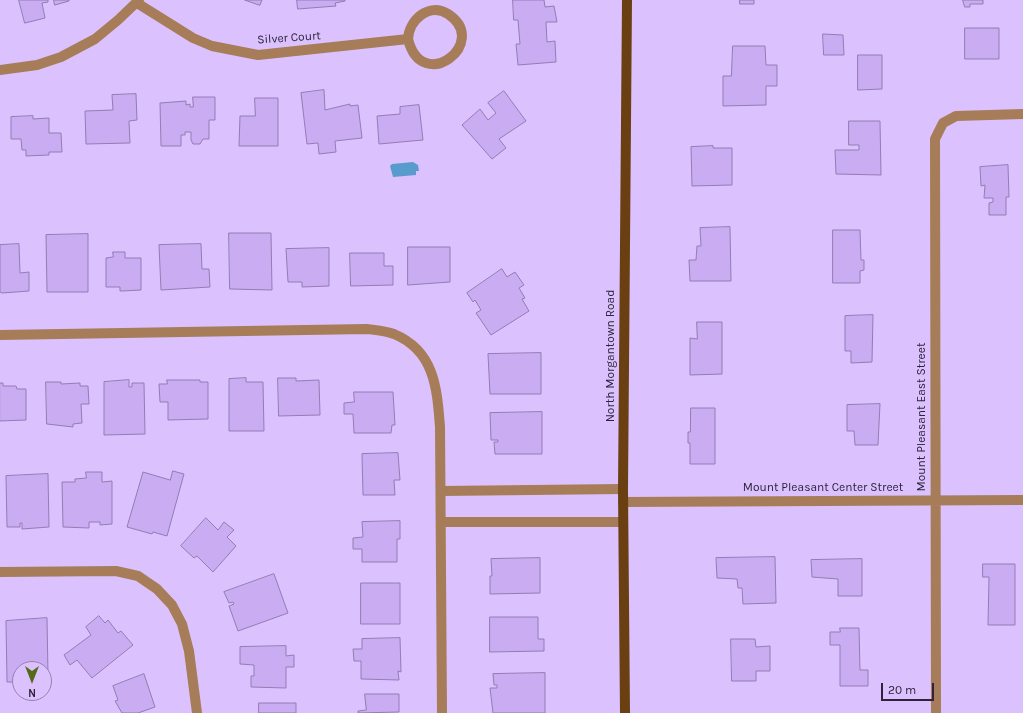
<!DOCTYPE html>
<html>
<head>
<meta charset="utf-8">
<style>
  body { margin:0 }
  #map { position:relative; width:1023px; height:713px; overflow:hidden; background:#dbc2fe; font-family:Karla,sans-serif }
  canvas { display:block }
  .north { position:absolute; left:12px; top:661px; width:40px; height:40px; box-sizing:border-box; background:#dbc2fe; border:1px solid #9582b0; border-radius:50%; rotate:180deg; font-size:11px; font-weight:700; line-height:16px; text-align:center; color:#2d233a }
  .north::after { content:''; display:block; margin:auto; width:14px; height:18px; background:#556a19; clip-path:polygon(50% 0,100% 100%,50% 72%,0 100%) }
  .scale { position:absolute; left:881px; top:683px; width:53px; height:18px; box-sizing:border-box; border:2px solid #2d233a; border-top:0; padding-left:5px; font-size:12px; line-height:14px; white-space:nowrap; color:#2d233a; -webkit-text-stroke:3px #dbc2fe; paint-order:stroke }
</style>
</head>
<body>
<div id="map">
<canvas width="1023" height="713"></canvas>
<div class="north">N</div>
<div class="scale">20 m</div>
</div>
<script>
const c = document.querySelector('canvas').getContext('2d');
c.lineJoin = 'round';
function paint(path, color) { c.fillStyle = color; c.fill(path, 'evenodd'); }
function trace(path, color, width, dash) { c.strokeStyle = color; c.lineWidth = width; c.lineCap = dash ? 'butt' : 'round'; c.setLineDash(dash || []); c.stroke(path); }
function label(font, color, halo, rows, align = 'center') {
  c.font = font + ' Karla,sans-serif'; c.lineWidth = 4; c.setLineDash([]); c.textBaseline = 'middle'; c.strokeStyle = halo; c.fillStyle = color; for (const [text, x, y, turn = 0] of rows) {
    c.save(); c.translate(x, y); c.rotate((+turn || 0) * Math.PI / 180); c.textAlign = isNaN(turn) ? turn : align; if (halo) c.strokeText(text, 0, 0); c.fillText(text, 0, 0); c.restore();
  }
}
const water = new Path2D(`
  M413,162L418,165L419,171H416V175L393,177L390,166L392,164Z`);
const building = new Path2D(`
  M19,0H48V2L42,3L45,18L25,23Z
  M54,0H69V1L55,5Z
  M245,0H262L260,5Z
  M297,0H345V1L335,3L336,6L298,9Z
  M513,0H544L545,7L554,6L557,22H546L547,42L555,41L556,62L518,65L516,44H520L518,20H514Z
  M740,0H754V4H740Z
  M963,0H983V4H970V7H965Z
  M965,28H999V59H965Z
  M823,34L843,35L844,55H824Z
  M733,46H765L766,65H777V86H766V105L723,106V76H731Z
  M858,55H882V89L858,90Z
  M324,90L325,110L350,104V106L358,105L362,138L335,141L336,152L319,154L318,143L307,144L301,93Z
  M504,91L526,121L499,139L506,148L492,159L462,125L480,109L488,120L496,113L488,103Z
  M136,94L137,120L129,121L130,143L86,144L85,111L113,110L112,95Z
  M193,97H215V120H209V139H203L200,144H193L191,140V132H185V135H181V146H161L160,103L186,101V105L190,104V107H193Z
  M255,98H278V146H239L240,116H255Z
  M419,105L423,140L379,144L377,116L400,114V107Z
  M33,116V119L49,118V133H61L62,152H49V155L26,156V150H22L21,139H11V117Z
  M849,121H880L881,175L836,174L835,150H859V145H849Z
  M713,146V148H732V185L692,186L691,147Z
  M1008,165L1009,197H1006V215H989V203L993,202V198H984L985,185L981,186L980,167Z
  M730,227L731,281H690L689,260H696L697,246H701L700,228Z
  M833,230H860L861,260H864V270L860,271V283H833Z
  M229,233H271L272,290L230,289Z
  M88,234V292H47L46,235Z
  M19,244L20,273L29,272V291L2,293L0,292V245Z
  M201,244L202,269H209L210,287L161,290L159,245Z
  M408,247H450V282L408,285Z
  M329,248V286L302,287V282H288L286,249Z
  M113,252H125V258H141V290L122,291H120V287H106V258L113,257Z
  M350,253H384V266H393V285L351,286Z
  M502,269L507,277L515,272L524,285L519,288L525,298L522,299L529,311L491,335L476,313L481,310L475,300L473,302L467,293Z
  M873,315L872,362L851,363V351H845V316Z
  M697,322H722V374L690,375V338L697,339Z
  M541,353V394H490L488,354Z
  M246,378V382H263L264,431H229V379Z
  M278,378H296V381L319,380L320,415L279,416Z
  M129,380V387H132V383H144L145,434L104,435V382Z
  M167,380H200V382H208V419L168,420V402H160L159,384H167Z
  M46,382H61V384L80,383V386H88L89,404H81L82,423L73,424V427L47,424Z
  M0,383H3V386H16L17,389H26V420L0,421Z
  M354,392H393L395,425H392L391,433H354L353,414H344V403L354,402Z
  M880,404L878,445H855L854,431H847V405Z
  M691,408H715V464H690V443H688V432H690Z
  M542,412V454H495L494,442H498V440H491L490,413Z
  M398,453L400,480H394L395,495H363L362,454Z
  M173,471L184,474L167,536L153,532L152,534L127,527L143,472L170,480Z
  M86,472H102V482L112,481V524L100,525V522H89V528L63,527L62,482H75V479L86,478Z
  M48,474L49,527L22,529V523H20V527H7L6,476Z
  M206,518L218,530L224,522L234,530L227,537L236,546L213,572L197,556L194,558L181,546Z
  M400,521V539H397V562H362V549H353V538L363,537L362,522Z
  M775,557L776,603L743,604L742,588H738L737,579L717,578L716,558Z
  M540,558V593L490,594V576H492L491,559Z
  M862,559V596H838V579L812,577L811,560Z
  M983,564H1015V625H988L989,577H983Z
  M274,574L288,613L238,631L229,606L234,604L233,602L229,603L224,592Z
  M361,583H400V624H361Z
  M99,616L105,623L108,620L118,633L121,631L133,645L92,678L77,660L70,665L64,655L91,635L86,627Z
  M490,617H538V639H544V651L490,652Z
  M47,618L48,674H44V669H20V682H7L6,621Z
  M840,628H859L860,670H868V686H840V645H830V632H840Z
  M400,638L401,672L398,671L399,680L361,679V661H354L353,649H362V639Z
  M731,639H755L756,647L770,646V671H756V681H732Z
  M286,646V656L294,655V667H286V688L251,687V676H254V665L240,664V647Z
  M545,673V713H493L490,688H497V685H494L493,674Z
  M144,674L155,707L138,713H122L115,701L118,700L113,686Z
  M365,694H399V712L358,713V711L366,710Z
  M259,703H296V713H259Z`);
const minor = new Path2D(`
  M137,3L193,38L212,46L258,55L408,39C422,96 491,42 448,14C429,2 409,20 408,39
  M0,70L37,65L61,57L95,39L118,20L139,0
  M0,335L367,329C375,330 386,331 394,334C435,351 437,389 440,427L442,713
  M441,491L623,489
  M623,502L1023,500
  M441,522H623
  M0,572L116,571L138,576L157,589L172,605L182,624L189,651L197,713
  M936,713L935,139L943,123L956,116L1023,114`);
const major = new Path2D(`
  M625,713L623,489L627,0`);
const streetNames = [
  ["Silver Court",289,38,-4],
  ["North Morgantown Road",611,356,-90],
  ["Mount Pleasant East Street",922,417,-90],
  ["Mount Pleasant Center Street",823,488]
];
paint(water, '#599bcd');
paint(building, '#c9acf1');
trace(building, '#937cb4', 1);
trace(minor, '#a67d58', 10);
trace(major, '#6a4013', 10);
label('12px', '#2d233a', '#dbc2fe', streetNames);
</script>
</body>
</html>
